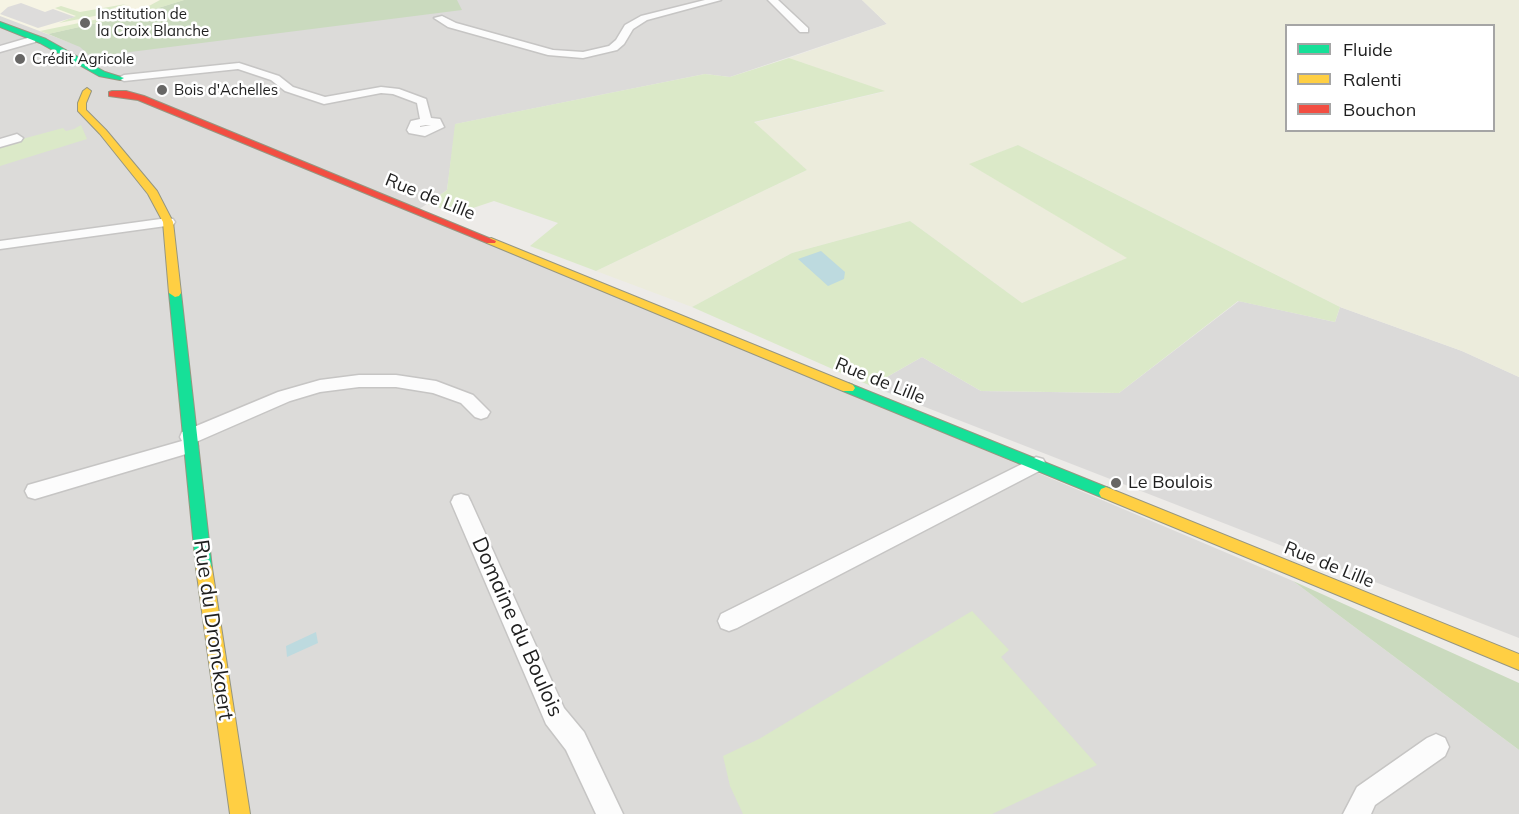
<!DOCTYPE html>
<meta charset="utf-8">
<style>
body{margin:0}
#map{position:relative;width:1519px;height:814px;overflow:hidden;background:#edebe8;font-family:Mulish,sans-serif}
canvas{display:block}
.legend{position:absolute;left:1285px;top:24px;width:210px;height:108px;box-sizing:border-box;background:#fff;border:2px solid #a5a5a5;margin:0;padding:8px 10px;list-style:none;font-size:18px;color:#1f1f1f}
.legend li{display:flex;align-items:center;gap:12px;height:30px}
.legend b{width:30px;border:2px solid #a5a5a5}
</style>
<div id="map">
<canvas width="1519" height="814"></canvas>
<ul class="legend">
<li><b style="height:8px;background:#16e098"></b>Fluide</li>
<li><b style="height:8px;background:#ffcf43"></b>Ralenti</li>
<li><b style="height:8px;background:#f24e42"></b>Bouchon</li>
</ul>
</div>
<script>
const ctx = document.querySelector('canvas').getContext('2d');
ctx.lineJoin = 'round';
function paint(path, color) {
  ctx.fillStyle = color;
  ctx.fill(path, 'evenodd');
}
function shape(rows) {
  const path = new Path2D();
  for (const r of rows) {
    path.moveTo(r[0], r[1]);
    for (let i = 2; i < r.length; i += 2) path.lineTo(r[i], r[i + 1]);
  }
  return path;
}
function trace(path, color, width, dash) {
  ctx.strokeStyle = color;
  ctx.lineWidth = width;
  ctx.lineCap = dash ? 'butt' : 'round';
  ctx.setLineDash(dash || []);
  ctx.stroke(path);
}
function drawText(font, color, halo, rows, align = 'center') {
  ctx.font = font + ' Mulish,sans-serif';
  ctx.lineWidth = 5;
  ctx.setLineDash([]);
  ctx.textBaseline = 'middle';
  ctx.strokeStyle = halo;
  ctx.fillStyle = color;
  for (const [text, x, y, turn = 0] of rows) {
    ctx.save();
    ctx.translate(x, y);
    ctx.rotate((+turn || 0) * Math.PI / 180);
    ctx.textAlign = isNaN(turn) ? turn : align;
    if (halo) ctx.strokeText(text, 0, 0);
    ctx.fillText(text, 0, 0);
    ctx.restore();
  }
}
paint(shape([
 [0,0,862,0,887,24,730,77,705,74,456,124,447,190,418,210,1293,581,1519,750,1519,814,0,814]
]), '#dcdbd9');
paint(shape([
 [0,0,243,0,71,43,0,16]
]), '#f6f4e4');
paint(shape([
 [1239,301,1335,322,1340,307,1462,351,1519,377,1519,638,871,386,922,357,981,391,1119,393]
]), '#dbdad9');
paint(shape([
 [862,0,1519,0,1519,377,1462,351,1340,307,1018,145,970,164,1128,258,1022,303,910,221,792,253,692,307,596,271,807,170,753,123,883,92,789,58,887,24],
 [1286,26,1494,26,1494,130,1286,130]
]), '#ececdc');
paint(shape([
 [160,0,184,0,142,13,48,34,40,31,123,14,147,7],
 [126,4,114,8,115,12,59,23,76,16,55,8,61,6,80,12],
 [789,58,885,91,754,122,807,170,596,271,530,246,558,223,494,201,458,213,427,204,447,190,455,124,705,74,730,77],
 [81,125,87,139,0,166,0,145,63,128,66,131,74,129],
 [1018,145,1340,307,1335,322,1238,301,1119,393,981,391,922,357,871,386,692,307,792,253,910,221,1022,303,1127,258,969,164],
 [972,611,1009,650,1001,657,1097,765,992,814,743,814,730,786,723,756,759,739]
]), '#dbe9c8');
paint(shape([
 [184,0,457,0,462,10,91,57,80,47,48,34,142,13],
 [1293,581,1519,683,1519,750]
]), '#cadabe');
paint(shape([
 [21,3,45,12,53,9,75,17,38,28,0,14,8,7]
]), '#dddcdb');
paint(shape([
 [821,251,845,272,844,279,828,286,798,259],
 [316,632,318,643,287,657,286,646]
]), '#bddadf');
const street = shape([
 [705,0,721,0,647,20,633,29,624,44,617,50,583,58,548,55,448,27,434,18,442,16,456,23,553,50,583,52,609,46,616,40,625,25,641,16,705,0],
 [768,0,778,0,808,28,808,32,800,32,768,0],
 [31,37,36,40,35,42,0,52,0,46,31,37],
 [239,63,279,76,293,87,325,97,381,87,399,89,426,99,431,118,440,119,444,127,425,136,409,133,407,130,411,121,420,119,417,103,393,94,381,93,324,104,285,91,271,80,238,69,124,81,118,78,124,75,239,63],
 [426,125,431,125,420,127,420,126,426,125],
 [17,134,23,138,21,141,0,147,0,139,17,134],
 [168,218,173,219,175,222,173,225,0,249,0,241,168,218],
 [359,375,396,375,436,381,473,395,490,412,487,417,481,419,475,417,461,403,433,393,396,387,359,387,320,392,290,401,196,442,198,446,196,451,35,499,28,497,25,491,28,485,182,441,180,437,182,432,278,392,320,380,359,375],
 [1036,457,1043,459,1046,464,1043,469,737,628,729,631,721,628,718,621,721,614,1036,457],
 [461,494,468,496,471,502,564,708,584,732,623,814,596,814,566,750,546,724,451,502,454,496,461,494],
 [1436,734,1445,738,1449,747,1445,756,1375,805,1371,814,1343,814,1357,787,1427,738,1436,734]
]);
const fast = shape([
 [0,22,46,39,105,72,124,78,120,80,99,76,40,43,0,27,0,22],
 [175,289,181,293,212,568,210,573,204,575,198,573,196,568,169,293,175,289],
 [848,383,1111,489,1113,493,1111,497,1106,499,1101,497,843,391,841,388,848,383]
]);
const slow = shape([
 [87,88,91,91,86,103,86,110,106,130,157,191,173,222,181,293,179,296,175,297,169,293,163,222,148,194,100,134,78,111,78,103,83,91,87,88],
 [491,238,853,385,855,388,853,391,843,391,487,243,486,241,491,238],
 [1106,487,1519,654,1519,670,1101,497,1099,493,1101,489,1106,487],
 [204,561,210,563,212,568,250,814,230,814,196,568,198,563,204,561]
]);
const jam = shape([
 [112,91,126,91,144,96,496,241,495,243,487,243,138,100,109,96,109,92,112,91]
]);
trace(street, '#c6c5c4', 3);
trace(fast, '#969680', 2);
trace(slow, '#969680', 2);
trace(jam, '#969680', 2);
paint(street, '#fcfcfc');
paint(fast, '#16e098');
paint(slow, '#ffcf43');
paint(jam, '#f24e42');
for (const [x, y, r, color] of [
 [85,23,6,"#676665"],
 [20,59,6,"#676665"],
 [162,90,6,"#676665"],
 [1116,483,6,"#676665"]
]) {
  const dot = new Path2D();
  dot.arc(x, y, r, 0, 2 * Math.PI);
  ctx.fillStyle = color;
  ctx.fill(dot);
  trace(dot, '#fff', 2);
}
drawText('15px', '#1f1f1f', '#fff', [
 ["Institution de",97,14],
 ["la Croix Blanche",97,31],
 ["Crédit Agricole",32,59],
 ["Bois d'Achelles",174,90]
], 'left');
drawText('18px', '#1f1f1f', '#fff', [
 ["Rue de Lille",430,197,22],
 ["Rue de Lille",880,381,22],
 ["Rue de Lille",1329,565,22]
]);
drawText('18px', '#1f1f1f', '#fff', [
 ["Le Boulois",1128,483]
], 'left');
drawText('21px', '#1f1f1f', '#fff', [
 ["Domaine du Boulois",517,627,66],
 ["Rue du Dronckaert",213,630,82]
]);
</script>
